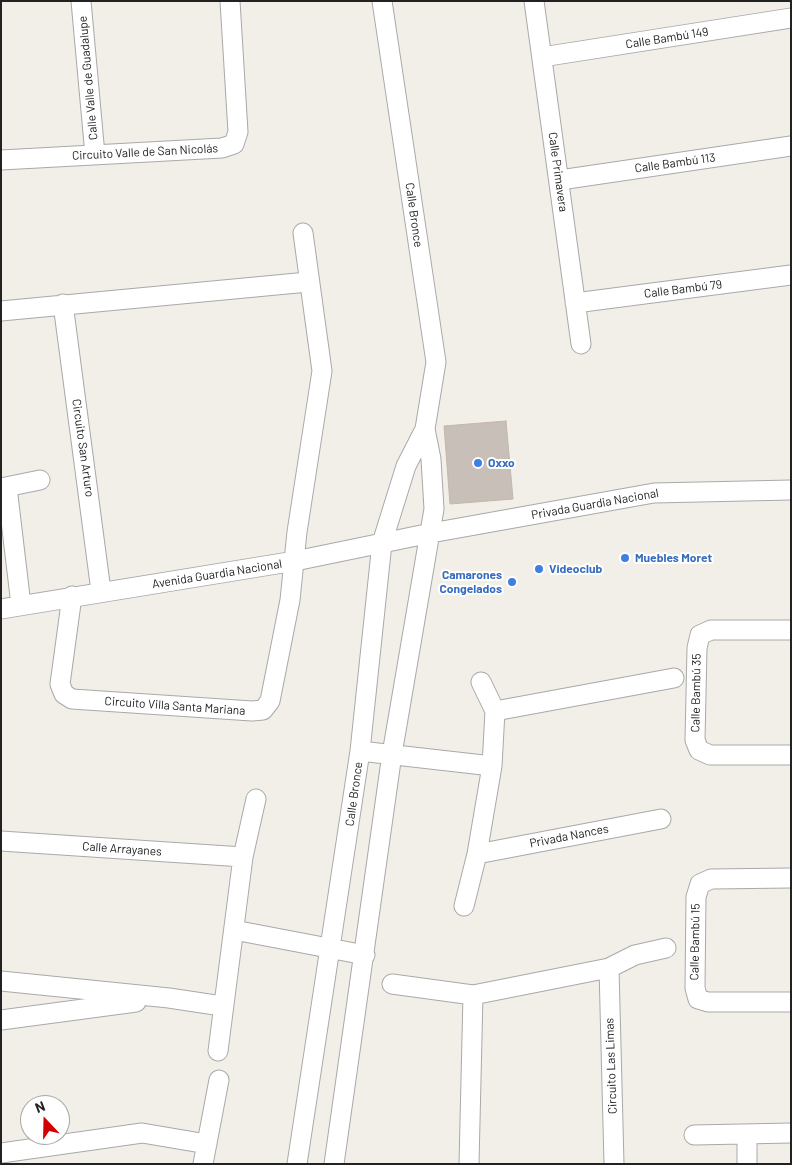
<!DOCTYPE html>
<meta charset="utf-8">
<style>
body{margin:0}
#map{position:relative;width:792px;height:1165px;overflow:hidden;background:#f2efe9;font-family:Barlow,sans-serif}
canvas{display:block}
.frame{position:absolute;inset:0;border:2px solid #222;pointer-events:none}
.north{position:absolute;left:20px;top:1095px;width:50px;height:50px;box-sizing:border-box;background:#fff;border:1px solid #a7a7a7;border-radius:50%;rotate:339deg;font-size:14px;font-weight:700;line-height:20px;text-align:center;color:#222}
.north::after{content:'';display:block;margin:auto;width:18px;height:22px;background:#d40000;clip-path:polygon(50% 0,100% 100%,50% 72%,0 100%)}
</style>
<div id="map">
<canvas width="792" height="1165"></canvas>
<div class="frame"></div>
<div class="north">N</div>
</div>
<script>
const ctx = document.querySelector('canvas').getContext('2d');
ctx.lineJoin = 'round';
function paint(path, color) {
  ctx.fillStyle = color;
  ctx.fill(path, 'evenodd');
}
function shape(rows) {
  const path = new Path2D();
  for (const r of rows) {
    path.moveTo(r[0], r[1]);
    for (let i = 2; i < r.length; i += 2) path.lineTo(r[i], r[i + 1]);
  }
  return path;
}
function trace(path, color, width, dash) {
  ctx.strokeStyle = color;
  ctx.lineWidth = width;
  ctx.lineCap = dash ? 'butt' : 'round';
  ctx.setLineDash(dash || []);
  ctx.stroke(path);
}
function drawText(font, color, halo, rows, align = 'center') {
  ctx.font = font + ' Barlow,sans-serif';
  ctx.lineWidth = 4;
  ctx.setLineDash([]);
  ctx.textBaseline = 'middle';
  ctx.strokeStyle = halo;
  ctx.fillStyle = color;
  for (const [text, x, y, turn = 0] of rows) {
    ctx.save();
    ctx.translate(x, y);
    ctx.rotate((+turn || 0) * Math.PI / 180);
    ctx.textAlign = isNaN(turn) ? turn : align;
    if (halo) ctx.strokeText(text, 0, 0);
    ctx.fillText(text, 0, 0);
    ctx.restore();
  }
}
const building = shape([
 [506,421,513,499,450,504,444,426,506,421]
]);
paint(building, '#c7bfb8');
trace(building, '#c4b6ab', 1);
const street = shape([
 [81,1,95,155],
 [534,1,581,344],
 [542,57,791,18],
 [1,160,222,148,234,144,238,132,230,1],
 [560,180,791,146],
 [575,303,791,275],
 [63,304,101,591],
 [1,311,308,282],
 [7,487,21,605],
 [1,488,40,480],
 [72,596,60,684,64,694,72,699,252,711,263,710,270,701,290,600,297,532,322,371,303,233],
 [1,609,295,561,431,533,654,493,791,490],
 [791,630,711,630,700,635,697,648,695,740,699,750,710,755,791,755],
 [495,711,674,678],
 [360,751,492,766],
 [1,841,243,857],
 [477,854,661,819],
 [791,878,711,879,700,884,696,897,695,988,698,999,708,1002,791,1002],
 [464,906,477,854,492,766,495,711,481,682],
 [234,930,365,955],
 [609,968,614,1164],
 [1,981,169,998,222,1006],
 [392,984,473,995,609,968,635,955,666,948],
 [1,1020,136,1002],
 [218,1051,243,857,256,799],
 [694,1135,791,1133],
 [1,1153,142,1133,207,1144],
 [203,1164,219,1080],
 [297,1164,360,751,382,543,406,466,425,429,436,362,382,1],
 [334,1164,392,754,434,509,431,459,425,429],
 [469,1164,473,995],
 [747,1164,747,1134]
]);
trace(street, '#a9a9a9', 21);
trace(street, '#fff', 19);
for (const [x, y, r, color] of [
 [478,463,5,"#3f7fe0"],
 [625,558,5,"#3f7fe0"],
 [539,569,5,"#3f7fe0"],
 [512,582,5,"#3f7fe0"]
]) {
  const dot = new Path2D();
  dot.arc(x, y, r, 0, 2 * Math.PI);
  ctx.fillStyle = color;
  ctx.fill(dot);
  trace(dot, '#fff', 2);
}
drawText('12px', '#222', '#fff', [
 ["Calle Bambú 149",667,38,-9],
 ["Calle Valle de Guadalupe",88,78,-95],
 ["Circuito Valle de San Nicolás",145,152,-3],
 ["Calle Bambú 113",675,163,-8],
 ["Calle Primavera",558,172,82],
 ["Calle Bronce",414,215,82],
 ["Calle Bambú 79",683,289,-7],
 ["Circuito San Arturo",83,448,82],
 ["Privada Guardia Nacional",595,504,-10],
 ["Avenida Guardia Nacional",217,574,-9],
 ["Calle Bambú 35",696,693,-89],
 ["Circuito Villa Santa Mariana",175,706,4],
 ["Calle Bronce",354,794,-82],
 ["Privada Nances",569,836,-11],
 ["Calle Arrayanes",122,849,4],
 ["Calle Bambú 15",695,942,-89],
 ["Circuito Las Limas",611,1066,-92]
]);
drawText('bold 12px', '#366cbe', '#fff', [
 ["Oxxo",488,463],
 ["Muebles Moret",635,558],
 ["Videoclub",549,569],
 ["Camarones",502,575,"right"],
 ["Congelados",502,589,"right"]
], 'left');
</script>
